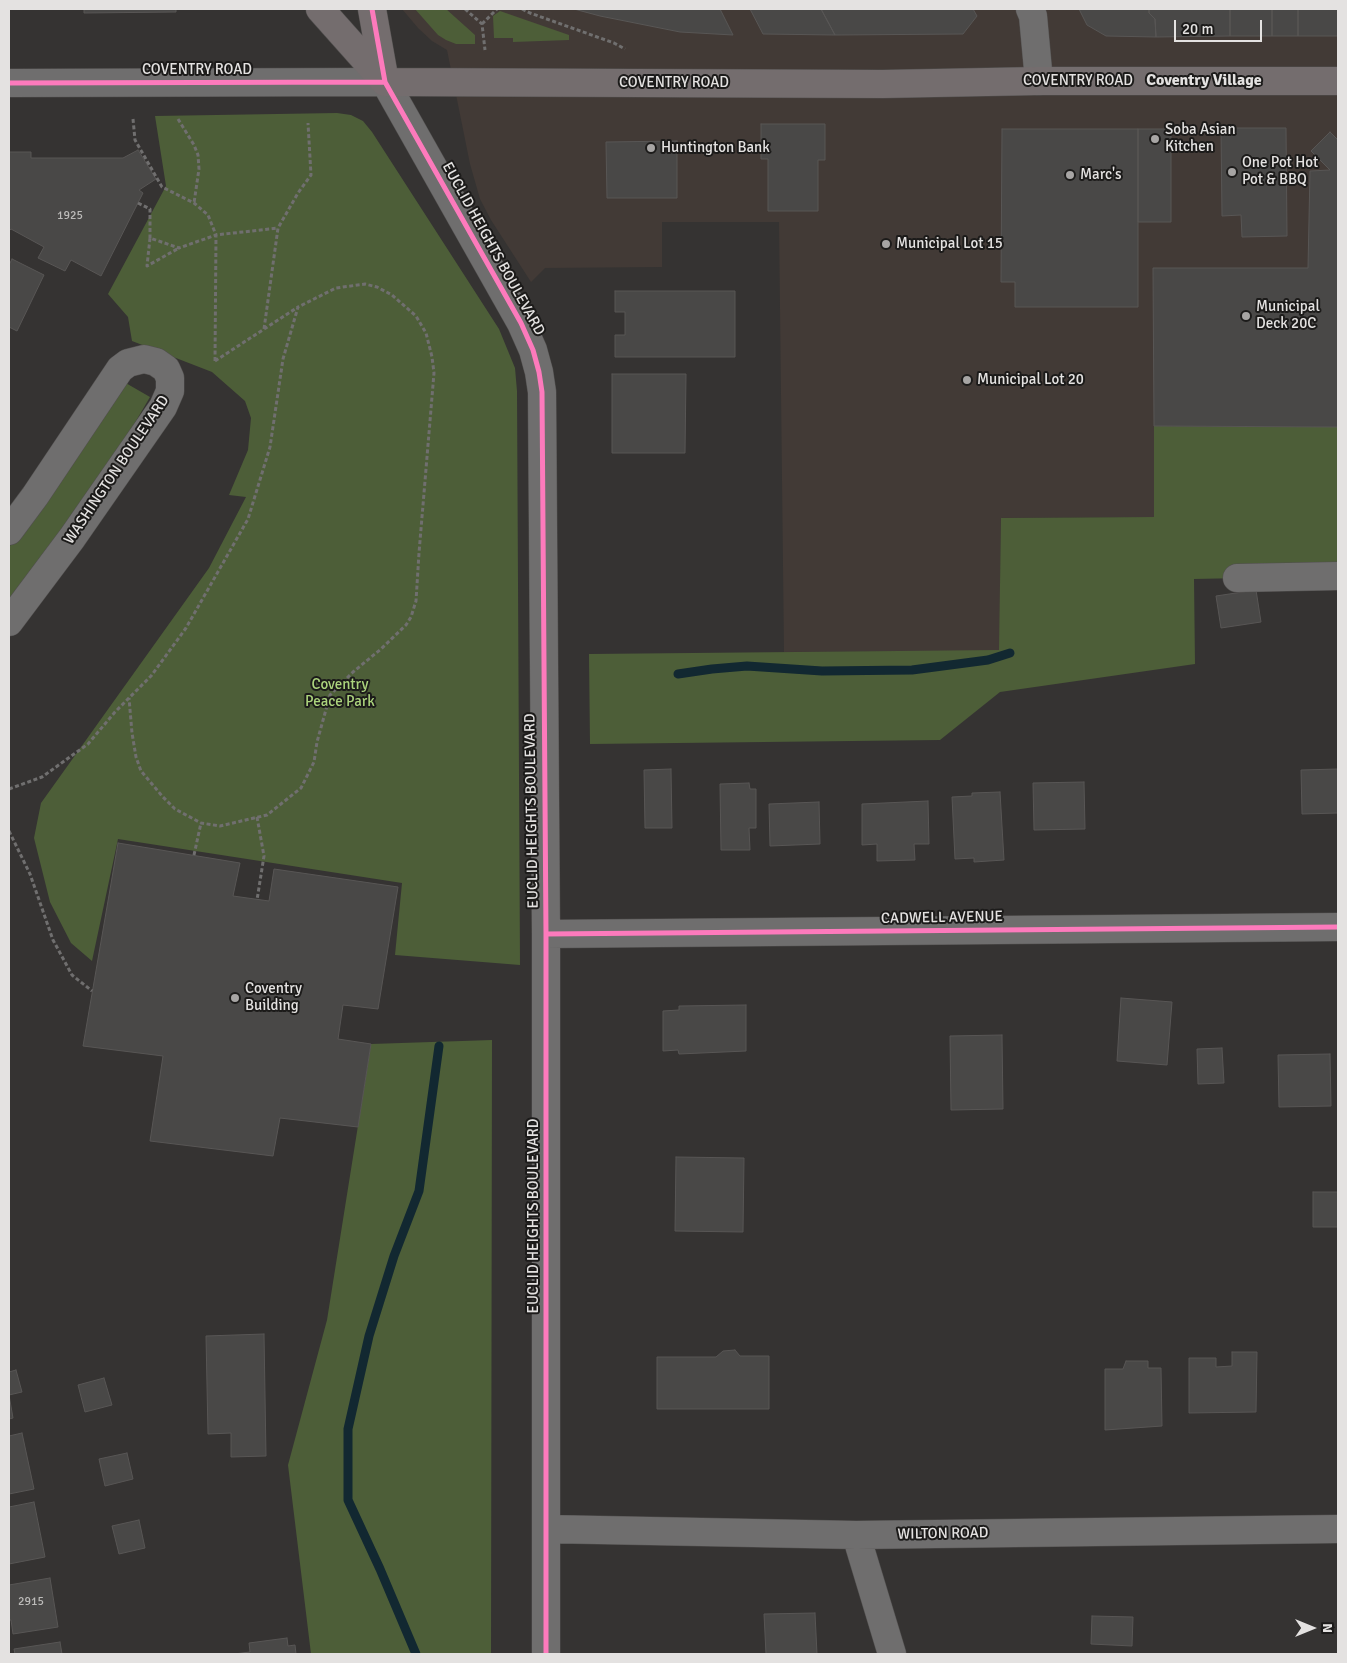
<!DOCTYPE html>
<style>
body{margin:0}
#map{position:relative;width:1347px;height:1663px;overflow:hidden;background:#353332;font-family:Signika,sans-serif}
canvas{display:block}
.frame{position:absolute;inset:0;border:10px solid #e4e2e1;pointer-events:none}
.north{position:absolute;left:1287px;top:1603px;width:50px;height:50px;-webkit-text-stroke:4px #1c1b1a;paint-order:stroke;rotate:90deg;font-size:14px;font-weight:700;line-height:20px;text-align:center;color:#e4e2e1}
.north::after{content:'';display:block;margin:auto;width:18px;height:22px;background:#e4e2e1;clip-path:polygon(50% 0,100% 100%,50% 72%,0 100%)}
.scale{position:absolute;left:1174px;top:20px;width:88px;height:22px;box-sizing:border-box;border:2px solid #e4e2e1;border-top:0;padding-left:6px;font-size:15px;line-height:18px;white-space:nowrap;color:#e4e2e1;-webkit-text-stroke:4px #1c1b1a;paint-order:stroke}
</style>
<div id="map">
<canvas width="1347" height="1663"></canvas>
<div class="frame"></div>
<div class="north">N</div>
<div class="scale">20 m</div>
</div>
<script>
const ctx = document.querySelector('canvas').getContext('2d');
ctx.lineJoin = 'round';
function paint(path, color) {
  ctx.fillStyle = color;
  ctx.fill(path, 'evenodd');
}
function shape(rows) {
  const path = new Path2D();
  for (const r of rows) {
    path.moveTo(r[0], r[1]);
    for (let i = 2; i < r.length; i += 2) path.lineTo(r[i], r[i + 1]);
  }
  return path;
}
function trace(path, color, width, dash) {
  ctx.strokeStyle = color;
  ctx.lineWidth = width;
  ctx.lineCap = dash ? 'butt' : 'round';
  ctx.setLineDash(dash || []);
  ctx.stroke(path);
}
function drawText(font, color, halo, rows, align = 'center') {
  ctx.font = font + ' Signika,sans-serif';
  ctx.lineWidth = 4;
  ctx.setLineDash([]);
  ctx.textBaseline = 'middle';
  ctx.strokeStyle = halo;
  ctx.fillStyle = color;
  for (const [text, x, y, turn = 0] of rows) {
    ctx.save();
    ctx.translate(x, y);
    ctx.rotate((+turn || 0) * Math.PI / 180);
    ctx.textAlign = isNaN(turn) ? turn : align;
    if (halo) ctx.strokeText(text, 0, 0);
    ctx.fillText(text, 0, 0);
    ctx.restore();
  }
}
paint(shape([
 [402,9,1338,9,1338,427,1154,426,1154,517,1001,518,1000,651,784,652,779,222,662,222,662,267,545,268,531,282,491,220,480,199,470,164,447,50,432,41,418,28]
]), '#423a36');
paint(shape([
 [415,9,446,9,475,35,475,44,456,44,446,40,438,35],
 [500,11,569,35,569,40,513,42,513,38,494,38,493,16],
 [337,113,351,115,363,121,372,132,499,329,515,368,517,391,520,965,395,955,402,883,118,839,92,961,71,943,50,902,34,838,41,803,209,568,246,497,229,495,248,450,251,418,245,401,212,372,132,341,128,317,108,294,166,186,155,116],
 [124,382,150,397,109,467,9,602,9,547,45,503],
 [1154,426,1338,427,1338,576,1194,579,1195,664,1000,692,940,740,590,744,589,654,999,650,1001,518,1154,517],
 [492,1040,491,1654,311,1654,288,1465,327,1320,371,1044]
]), '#4d5e38');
trace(shape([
 [678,674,712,669,747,666,822,671,912,670,988,660,1010,653],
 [416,1654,380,1569,348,1500,348,1429,369,1336,394,1256,419,1191,439,1046]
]), '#122831', 9);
const building = shape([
 [84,9,176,9,176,12,84,13,84,9],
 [574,9,720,9,733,35,680,32,600,16,574,9],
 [750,9,821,9,835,35,763,34,750,9],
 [821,9,973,9,977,16,963,34,835,35,821,9],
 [1079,9,1149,9,1149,13,1155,19,1156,37,1106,36,1087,25,1079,9],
 [1149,9,1230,9,1230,36,1156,37,1155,19,1149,13,1149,9],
 [1230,9,1272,9,1272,36,1230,36,1230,9],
 [1272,9,1298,9,1298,36,1272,36,1272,9],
 [1298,9,1338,9,1338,36,1298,36,1298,9],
 [761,124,825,124,825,160,818,160,818,211,768,211,768,159,761,159,761,124],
 [1221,128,1286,128,1287,236,1242,237,1241,215,1222,216,1221,128],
 [1002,129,1138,129,1138,307,1015,307,1015,282,1001,282,1002,129],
 [1138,129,1171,129,1171,222,1138,222,1138,129],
 [1330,132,1338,140,1338,427,1154,426,1153,268,1308,268,1310,171,1330,170,1311,151,1330,132],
 [677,141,677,198,607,198,606,142,677,141],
 [138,150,156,179,139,190,143,193,101,276,71,260,65,271,38,258,44,247,11,229,9,231,9,152,31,152,31,158,123,158,138,150],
 [12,259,44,275,17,331,9,327,9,265,12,259],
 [615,291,735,291,735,357,615,357,615,335,625,335,625,312,615,312,615,291],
 [612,374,686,374,685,453,612,453,612,374],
 [1256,590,1261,622,1221,628,1216,596,1256,590],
 [671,769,672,828,645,828,644,770,671,769],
 [1338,769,1338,813,1302,814,1301,770,1338,769],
 [1084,782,1085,829,1034,830,1033,783,1084,782],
 [749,783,750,789,756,789,756,828,749,828,750,850,721,850,720,784,749,783],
 [1000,792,1004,860,974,862,974,858,955,859,952,797,972,796,972,793,1000,792],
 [928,801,929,844,914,844,915,860,877,861,877,844,862,845,862,804,928,801],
 [819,802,820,844,770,846,769,804,819,802],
 [118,843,240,863,233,896,269,901,274,869,398,887,378,1009,343,1005,338,1039,371,1044,358,1127,280,1118,273,1156,150,1141,163,1056,83,1046,118,843],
 [1121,998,1172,1002,1167,1065,1117,1061,1121,998],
 [746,1005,746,1051,679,1054,678,1050,663,1051,663,1011,679,1010,679,1006,746,1005],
 [1002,1035,1003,1109,951,1110,950,1036,1002,1035],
 [1222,1048,1224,1083,1198,1084,1197,1049,1222,1048],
 [1330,1054,1331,1106,1279,1107,1278,1055,1330,1054],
 [676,1157,744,1158,743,1232,675,1231,676,1157],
 [1313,1192,1338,1192,1338,1227,1313,1227,1313,1192],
 [264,1334,266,1456,231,1457,231,1433,208,1434,206,1336,264,1334],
 [735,1350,740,1356,769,1356,769,1409,657,1409,657,1357,716,1357,723,1351,735,1350],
 [1232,1352,1257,1352,1256,1412,1189,1413,1189,1358,1216,1358,1216,1367,1232,1366,1232,1352],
 [1126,1361,1148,1361,1148,1368,1161,1368,1162,1426,1105,1430,1105,1369,1123,1369,1126,1361],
 [16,1370,22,1392,9,1395,9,1372,16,1370],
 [104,1378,112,1405,85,1412,78,1385,104,1378],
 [9,1395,13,1418,9,1419,9,1395],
 [22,1433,34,1489,9,1494,9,1436,22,1433],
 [127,1453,133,1479,105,1486,99,1459,127,1453],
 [34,1502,45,1557,9,1564,9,1507,34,1502],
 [139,1520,145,1548,119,1554,112,1526,139,1520],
 [50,1578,58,1627,13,1634,11,1620,9,1620,9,1585,50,1578],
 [815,1613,817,1654,766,1654,764,1614,815,1613],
 [1092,1616,1133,1617,1132,1646,1091,1644,1092,1616],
 [287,1638,288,1646,295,1645,296,1654,234,1654,250,1652,249,1643,287,1638],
 [60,1642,62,1654,15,1654,14,1649,60,1642]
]);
paint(building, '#494847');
trace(building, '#585655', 1);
const minor = shape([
 [1030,9,1033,16,1039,81],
 [9,83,385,82,521,323,533,350,539,372,542,392,546,934,546,1654],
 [9,531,35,496,120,369,128,363,144,359,156,362,166,369,170,378,170,391,163,407,72,538,9,622],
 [1237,578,1338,576],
 [546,934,1338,927],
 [547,1529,856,1535,1338,1529],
 [856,1535,892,1654]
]);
const major = shape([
 [320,9,385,82],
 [372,9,385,82],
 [385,82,883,84,1039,81,1338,81]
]);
trace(minor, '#514f4e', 29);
trace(major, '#514f4e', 29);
trace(shape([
 [465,9,482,24,485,50],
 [522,9,530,13,614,43,625,49],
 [482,24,497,9],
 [133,119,135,140,162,187,194,203,208,215,216,235,179,248,150,238,147,266,179,248],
 [178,119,194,145,198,155,199,169,194,203],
 [138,203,150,209,150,238],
 [264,329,278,228,298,193,311,175,308,123],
 [215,361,216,235,278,228],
 [215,361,298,307],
 [9,789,42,777,88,744,115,712,151,676,186,628,248,519,270,447,283,359,298,307,336,288,365,284,377,287,392,295,416,316,426,333,432,357,434,373,419,553,416,601,411,617,406,625,381,649,353,672,330,695,317,742,314,762,301,788,267,815,220,826,201,823,175,809,163,797,141,771,136,757,132,733,129,698],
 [257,817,264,856,257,900],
 [9,831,30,874,53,940,72,975,92,991],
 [194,855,201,823]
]), '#706f6f', 3, [4, 2.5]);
trace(minor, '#6f6e6e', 28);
trace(major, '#746d6e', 28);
trace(shape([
 [372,9,385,82,521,323,533,350,539,372,542,392,546,934,546,1654],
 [9,83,385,82],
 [546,934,1338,927]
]), '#fd7abc', 5);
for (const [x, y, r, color] of [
 [1155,139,5,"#a7a5a4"],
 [651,148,5,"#a7a5a4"],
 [1232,172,5,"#a7a5a4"],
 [1070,175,5,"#a7a5a4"],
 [886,244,5,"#a7a5a4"],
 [1246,316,5,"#a7a5a4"],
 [967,380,5,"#a7a5a4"],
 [235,998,5,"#a7a5a4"]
]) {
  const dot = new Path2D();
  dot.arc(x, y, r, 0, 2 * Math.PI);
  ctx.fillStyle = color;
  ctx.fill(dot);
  trace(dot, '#1c1b1a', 2);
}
drawText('12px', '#bdbcba', null, [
 ["1925",70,216],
 ["2915",31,1602]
]);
drawText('15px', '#e4e2e1', '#1c1b1a', [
 ["COVENTRY ROAD",197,70],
 ["COVENTRY ROAD",1078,81],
 ["COVENTRY ROAD",674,83],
 ["EUCLID HEIGHTS BOULEVARD",493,249,61],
 ["WASHINGTON BOULEVARD",117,470,-56],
 ["EUCLID HEIGHTS BOULEVARD",532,811,-91],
 ["CADWELL AVENUE",942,918,-1],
 ["EUCLID HEIGHTS BOULEVARD",534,1216,-90],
 ["WILTON ROAD",943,1534,-1]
]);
drawText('15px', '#e4e2e1', '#1c1b1a', [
 ["Soba Asian",1165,130],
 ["Kitchen",1165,147],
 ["Huntington Bank",661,148],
 ["One Pot Hot",1242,163],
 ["Pot & BBQ",1242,180],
 ["Marc's",1080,175],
 ["Municipal Lot 15",896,244],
 ["Municipal",1256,307],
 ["Deck 20C",1256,324],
 ["Municipal Lot 20",977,380],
 ["Coventry",245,989],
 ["Building",245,1006]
], 'left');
drawText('15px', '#acd47d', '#1c1b1a', [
 ["Coventry",340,685],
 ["Peace Park",340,702]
]);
drawText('bold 16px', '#e4e2e1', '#1c1b1a', [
 ["Coventry Village",1204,81]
]);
</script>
